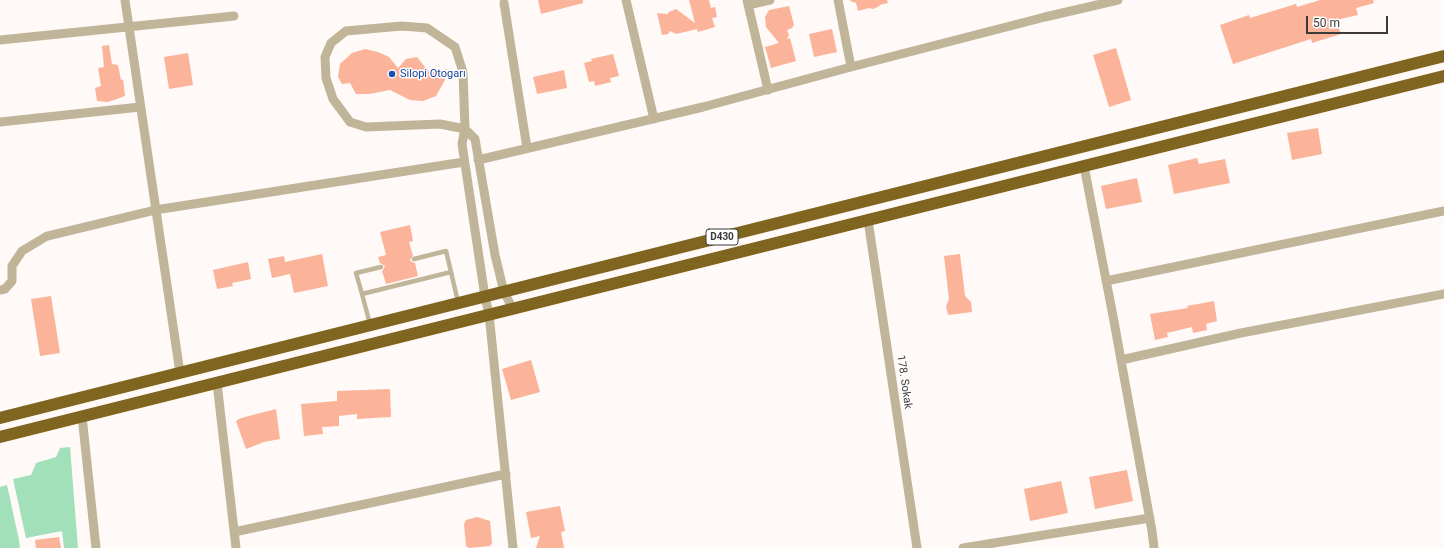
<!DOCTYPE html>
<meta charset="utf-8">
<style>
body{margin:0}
#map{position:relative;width:1444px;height:548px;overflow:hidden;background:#fff9f7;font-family:Roboto,sans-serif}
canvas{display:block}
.scale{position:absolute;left:1306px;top:16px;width:82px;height:18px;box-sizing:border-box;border:2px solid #3d3a3a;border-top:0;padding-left:5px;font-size:12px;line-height:14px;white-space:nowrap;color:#3d3a3a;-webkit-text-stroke:3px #fff;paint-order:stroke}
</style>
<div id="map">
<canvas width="1444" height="548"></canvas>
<div class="scale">50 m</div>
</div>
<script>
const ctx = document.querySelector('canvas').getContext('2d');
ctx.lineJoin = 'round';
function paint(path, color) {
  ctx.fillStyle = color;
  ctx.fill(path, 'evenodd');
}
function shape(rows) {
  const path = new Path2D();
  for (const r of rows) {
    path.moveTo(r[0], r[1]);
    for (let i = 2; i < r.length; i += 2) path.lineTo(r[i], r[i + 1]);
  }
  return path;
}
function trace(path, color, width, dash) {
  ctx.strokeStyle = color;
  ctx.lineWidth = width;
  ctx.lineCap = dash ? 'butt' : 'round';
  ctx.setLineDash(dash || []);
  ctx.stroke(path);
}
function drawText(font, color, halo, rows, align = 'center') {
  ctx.font = font + ' Roboto,sans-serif';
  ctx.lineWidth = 3;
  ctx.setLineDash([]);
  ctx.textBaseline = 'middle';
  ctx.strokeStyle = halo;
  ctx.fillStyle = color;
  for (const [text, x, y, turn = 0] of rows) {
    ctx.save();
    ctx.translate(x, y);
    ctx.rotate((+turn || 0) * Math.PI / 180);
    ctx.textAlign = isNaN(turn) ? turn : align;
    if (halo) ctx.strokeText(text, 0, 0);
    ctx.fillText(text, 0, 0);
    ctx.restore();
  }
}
paint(shape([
 [70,447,78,548,64,548,62,531,26,538,13,479,31,475,36,463,56,457,60,448],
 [7,485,19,540,20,548,0,548,0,487]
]), '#a2e0ba');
paint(shape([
 [538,0,583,0,583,3,541,14],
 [689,0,709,0,711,8,715,7,717,17,712,18,715,27,698,32,697,29,676,34,670,31,668,34,662,35,657,13,667,14,669,12,676,9,695,23],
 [851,0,887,0,888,3,879,5,880,6,873,9,869,8,858,11,856,3,850,1],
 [1320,0,1373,0,1374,3,1356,8,1358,15,1336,20,1341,34,1312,43,1311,39,1233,64,1220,25,1249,15,1250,18,1296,4,1297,7],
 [789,6,794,25,792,28,787,30,789,35,787,39,790,38,796,61,771,68,765,47,779,43,766,27,765,17,769,10],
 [832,29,837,52,814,57,809,34],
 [109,45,112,64,118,65,121,80,123,79,125,96,114,100,107,102,97,101,95,88,101,86,98,68,104,67,102,46],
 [1116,48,1131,100,1109,107,1093,55],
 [365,49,378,52,389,57,398,68,406,59,417,57,429,72,447,69,445,80,436,96,423,101,410,100,390,90,369,94,356,94,350,83,342,84,338,77,340,64,352,53],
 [188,53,193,85,169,89,164,57],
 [613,54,619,76,610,78,611,82,595,86,594,81,589,82,584,63,592,61,591,59],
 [564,70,567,88,537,94,533,77],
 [1318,128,1322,154,1292,160,1287,133],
 [1197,158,1199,164,1225,159,1230,183,1174,194,1168,165],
 [1137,178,1142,202,1106,209,1101,186],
 [410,225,413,241,409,242,413,256,410,260,412,262,415,263,418,276,386,284,382,271,384,268,385,266,380,263,378,257,386,255,380,232],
 [322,254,328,286,294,293,290,274,272,278,268,259,284,256,285,262],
 [960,254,965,296,971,302,972,312,948,315,946,306,949,299,944,256],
 [248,262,251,279,232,283,233,286,217,289,213,270],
 [51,296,60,353,40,356,31,299],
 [1214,301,1217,321,1206,324,1207,330,1193,333,1192,327,1167,333,1168,337,1155,340,1150,314,1188,308,1187,306],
 [531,360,540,392,511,400,502,369],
 [390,389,391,417,357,419,357,414,339,416,339,426,322,427,323,434,304,436,301,404,337,401,337,391],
 [276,409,280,439,264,442,246,449,236,421,241,418],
 [1127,470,1133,501,1095,509,1089,477],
 [1061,481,1068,513,1030,521,1024,489],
 [560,506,565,531,561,532,564,548,536,548,540,536,531,538,526,512],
 [477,517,490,521,492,543,490,546,469,548,466,546,464,524,466,520],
 [59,537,61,548,36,548,35,540]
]), '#fbb399');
trace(shape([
 [414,259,446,251,451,272],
 [362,294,356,273,381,267],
 [370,324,362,294,451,272,458,302]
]), '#c1b599', 4.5);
trace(shape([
 [125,0,180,373],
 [626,0,654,119],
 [747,0,768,90],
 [838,0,851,67],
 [504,3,527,148],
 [748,5,770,0],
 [402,26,427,28,455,47,463,72,465,129,440,124,366,127,350,122,333,99,326,78,325,57,331,43,346,31,402,26],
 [0,40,234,16],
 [0,122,140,107],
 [465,129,462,144,485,297,489,314,513,548],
 [465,129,475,139,495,255,504,292,513,309],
 [478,160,703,107,851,67,1045,17,1118,0],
 [1084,166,1113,316,1152,531,1154,548],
 [868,220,917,548],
 [1106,281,1444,211],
 [0,290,5,289,12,281,12,266,22,251,47,236,155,210,464,162],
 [1121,360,1241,333,1444,294],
 [217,383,236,548],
 [82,416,96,548],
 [234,532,506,474],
 [963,548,1150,518]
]), '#c1b599', 9);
trace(shape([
 [0,418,1444,56],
 [0,437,1444,76]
]), '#7f651f', 12);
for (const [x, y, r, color] of [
 [392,74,4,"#1a4fb4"]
]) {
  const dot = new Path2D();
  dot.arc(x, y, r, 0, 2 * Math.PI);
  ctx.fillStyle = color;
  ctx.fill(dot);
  trace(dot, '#fff', 1.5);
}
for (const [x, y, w] of [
 [722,237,32]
]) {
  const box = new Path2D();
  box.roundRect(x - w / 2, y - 8, w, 16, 3);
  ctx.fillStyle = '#fff';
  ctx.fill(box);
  trace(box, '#3d3a3a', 1);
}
drawText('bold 10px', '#3d3a3a', null, [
 ["D430",722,237]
]);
drawText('11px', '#164399', '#fff', [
 ["Silopi Otogarı",400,74]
], 'left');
drawText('11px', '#3d3a3a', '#fff', [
 ["178. Sokak",904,382,82]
]);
</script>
